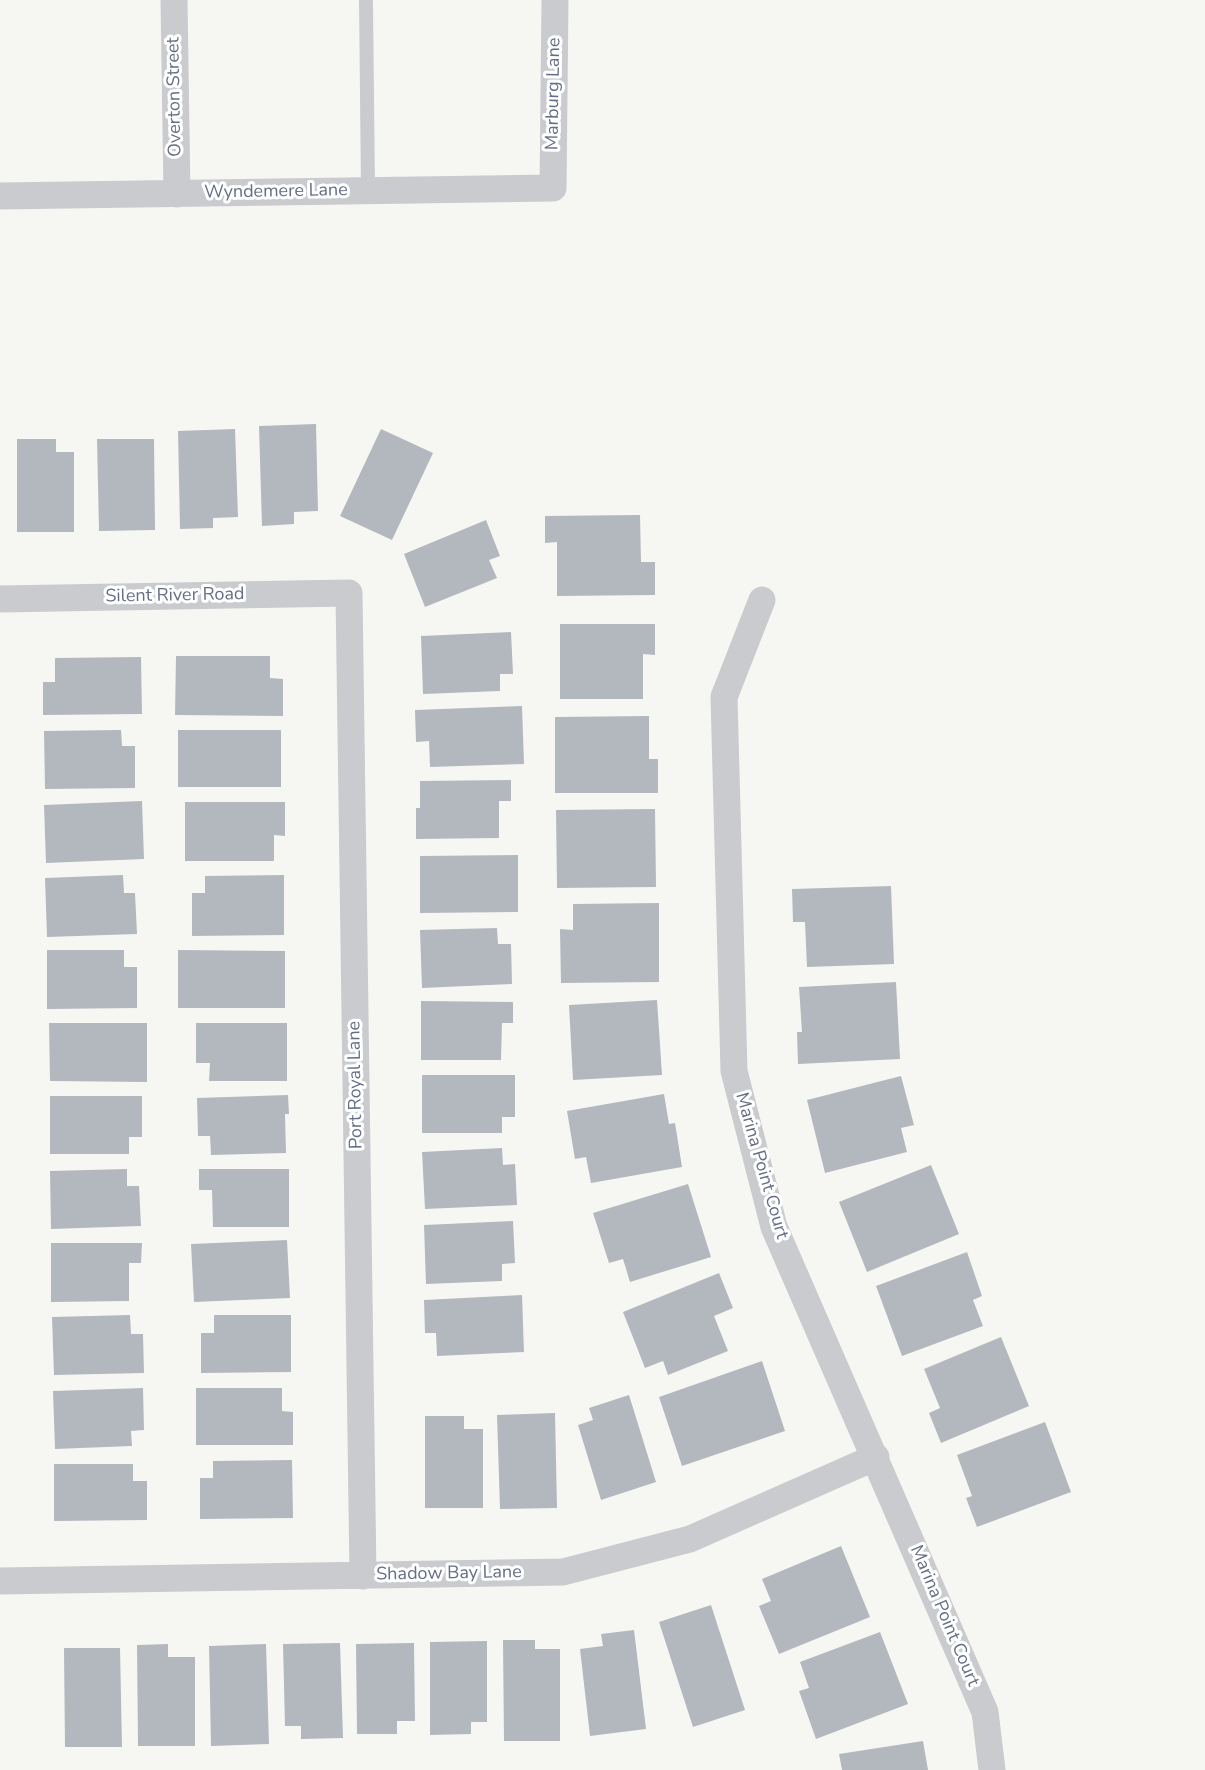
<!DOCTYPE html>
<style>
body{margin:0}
canvas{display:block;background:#f6f7f3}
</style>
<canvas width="1205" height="1770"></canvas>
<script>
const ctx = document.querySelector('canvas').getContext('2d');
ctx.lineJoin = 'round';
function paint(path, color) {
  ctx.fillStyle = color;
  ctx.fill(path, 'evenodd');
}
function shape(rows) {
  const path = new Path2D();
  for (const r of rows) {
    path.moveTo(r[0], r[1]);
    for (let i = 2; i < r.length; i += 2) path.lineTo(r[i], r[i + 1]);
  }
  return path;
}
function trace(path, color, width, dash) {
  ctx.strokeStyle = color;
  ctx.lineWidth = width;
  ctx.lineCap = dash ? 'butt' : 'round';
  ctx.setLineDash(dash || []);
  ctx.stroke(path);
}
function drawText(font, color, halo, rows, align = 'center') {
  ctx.font = font + ' "Nunito Sans",sans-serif';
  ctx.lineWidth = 6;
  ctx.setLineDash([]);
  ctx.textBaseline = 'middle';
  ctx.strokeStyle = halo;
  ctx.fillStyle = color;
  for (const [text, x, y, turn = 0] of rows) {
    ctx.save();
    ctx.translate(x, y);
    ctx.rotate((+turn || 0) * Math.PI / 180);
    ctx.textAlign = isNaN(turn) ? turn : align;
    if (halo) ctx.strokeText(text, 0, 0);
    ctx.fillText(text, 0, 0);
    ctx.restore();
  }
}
paint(shape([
 [316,424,318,511,294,512,294,524,262,526,259,426],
 [235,429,238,517,213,518,213,528,180,529,178,431],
 [381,429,433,453,392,540,340,516],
 [17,439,56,439,56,452,74,452,74,532,17,532],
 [97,439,154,439,155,530,99,531],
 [640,515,641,562,655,562,655,595,557,596,557,542,545,543,545,516],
 [486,520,500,556,489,560,497,578,425,607,404,554],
 [560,624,655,624,655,655,643,654,643,699,560,699],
 [511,632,513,674,500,674,500,691,423,694,421,636],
 [176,656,270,656,270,678,283,679,283,716,175,715],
 [141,657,142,714,43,715,43,682,55,682,55,658],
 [522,706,524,764,430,767,429,741,416,742,415,710],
 [649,716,649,759,658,759,658,793,555,793,555,717],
 [121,730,122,746,135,746,135,788,45,789,44,731],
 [178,730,281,730,281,787,178,787],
 [511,780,511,801,499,801,499,838,416,839,416,808,420,808,420,781],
 [142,801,144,859,46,863,44,805],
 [185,802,285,802,285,836,274,835,274,861,185,861],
 [655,809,656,887,557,888,556,810],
 [518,855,518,912,420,913,420,856],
 [123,875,124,893,135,893,137,934,47,937,45,878],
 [284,875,284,935,192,936,192,893,205,893,205,876],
 [891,886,894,964,807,967,805,922,793,922,792,889],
 [659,903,659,982,561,983,560,929,573,930,573,904],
 [497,928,498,944,511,944,512,984,422,988,420,930],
 [47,950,124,950,124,967,137,967,137,1008,47,1009],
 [178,950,285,951,285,1008,178,1008],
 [896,982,900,1059,798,1064,797,1032,802,1032,799,987],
 [657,1000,662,1075,573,1080,569,1005],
 [421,1001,513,1002,513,1023,502,1023,501,1060,421,1060],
 [49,1023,147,1023,147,1082,50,1081],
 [196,1023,287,1023,287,1081,209,1081,210,1063,196,1063],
 [422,1075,515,1075,515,1117,502,1117,502,1133,422,1133],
 [901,1076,914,1125,901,1128,907,1152,825,1173,807,1100],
 [664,1094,669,1124,675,1123,682,1167,591,1183,586,1157,575,1159,567,1111],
 [288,1095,289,1114,285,1114,286,1153,211,1155,210,1136,198,1136,197,1098],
 [50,1096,142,1096,142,1137,129,1137,129,1154,50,1154],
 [502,1148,503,1165,515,1164,517,1205,425,1209,422,1152],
 [931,1165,959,1234,867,1272,839,1202],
 [127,1169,127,1186,139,1186,141,1226,51,1229,50,1171],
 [199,1169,289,1169,289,1227,213,1227,212,1190,199,1190],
 [688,1184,711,1257,630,1282,623,1259,609,1263,593,1213],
 [513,1221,515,1263,502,1264,502,1281,426,1284,424,1225],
 [287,1240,290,1298,194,1302,191,1244],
 [51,1243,142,1243,141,1263,129,1263,129,1301,51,1302],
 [967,1252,982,1296,973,1300,983,1326,902,1356,876,1286],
 [719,1273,733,1308,714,1316,728,1351,668,1375,663,1361,645,1368,623,1312],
 [522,1295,524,1352,437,1356,436,1333,425,1333,424,1300],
 [130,1315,131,1334,143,1334,144,1373,54,1375,52,1317],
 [214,1315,291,1315,291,1372,201,1373,201,1333,214,1333],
 [1001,1337,1029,1406,941,1443,929,1413,940,1408,924,1369],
 [762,1361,785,1431,682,1466,659,1397],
 [143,1388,144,1430,131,1431,132,1446,55,1449,53,1391],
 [196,1388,282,1388,282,1411,293,1412,293,1445,196,1445],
 [629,1395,656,1482,601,1500,578,1425,593,1420,589,1408],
 [555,1413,557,1508,500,1509,497,1415],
 [425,1416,464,1416,464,1429,483,1429,483,1508,425,1508],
 [1045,1422,1071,1492,977,1527,966,1498,972,1496,957,1455],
 [292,1460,293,1518,200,1519,200,1478,213,1478,213,1461],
 [54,1464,133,1464,133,1481,147,1481,147,1520,54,1521],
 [841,1546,870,1617,779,1654,759,1606,771,1601,762,1579],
 [711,1605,745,1710,693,1727,659,1622],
 [634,1630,646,1729,590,1736,580,1649,603,1646,601,1634],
 [880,1632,908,1704,816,1739,799,1691,809,1688,800,1662],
 [503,1640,535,1640,535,1649,560,1649,560,1741,504,1741],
 [487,1641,487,1722,471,1722,471,1734,430,1735,430,1642],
 [340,1643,343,1738,301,1739,301,1726,285,1726,283,1644],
 [414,1643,415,1721,397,1721,397,1734,357,1734,356,1644],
 [168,1644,168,1657,195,1657,195,1746,138,1746,137,1645],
 [266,1644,269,1744,211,1746,209,1646],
 [64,1648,120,1648,122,1747,65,1747],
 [923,1741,928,1770,842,1770,839,1754]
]), '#b3b8bf');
trace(shape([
 [366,0,368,191]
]), '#c9cbcf', 14);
trace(shape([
 [174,0,177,194],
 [0,196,553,188,555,0],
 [0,599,349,593,363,1576],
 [762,600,724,697,734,1071,774,1227,985,1712,992,1770],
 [0,1581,563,1572,690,1539,876,1457]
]), '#c9cbcf', 27);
drawText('18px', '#646f86', '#fff', [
 ["Marburg Lane",554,94,-89],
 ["Overton Street",175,97,-91],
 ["Wyndemere Lane",276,192,-1],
 ["Silent River Road",175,596,-1],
 ["Port Royal Lane",356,1085,-91],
 ["Marina Point Court",761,1166,74],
 ["Shadow Bay Lane",449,1574,-1],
 ["Marina Point Court",944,1616,67]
]);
</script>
